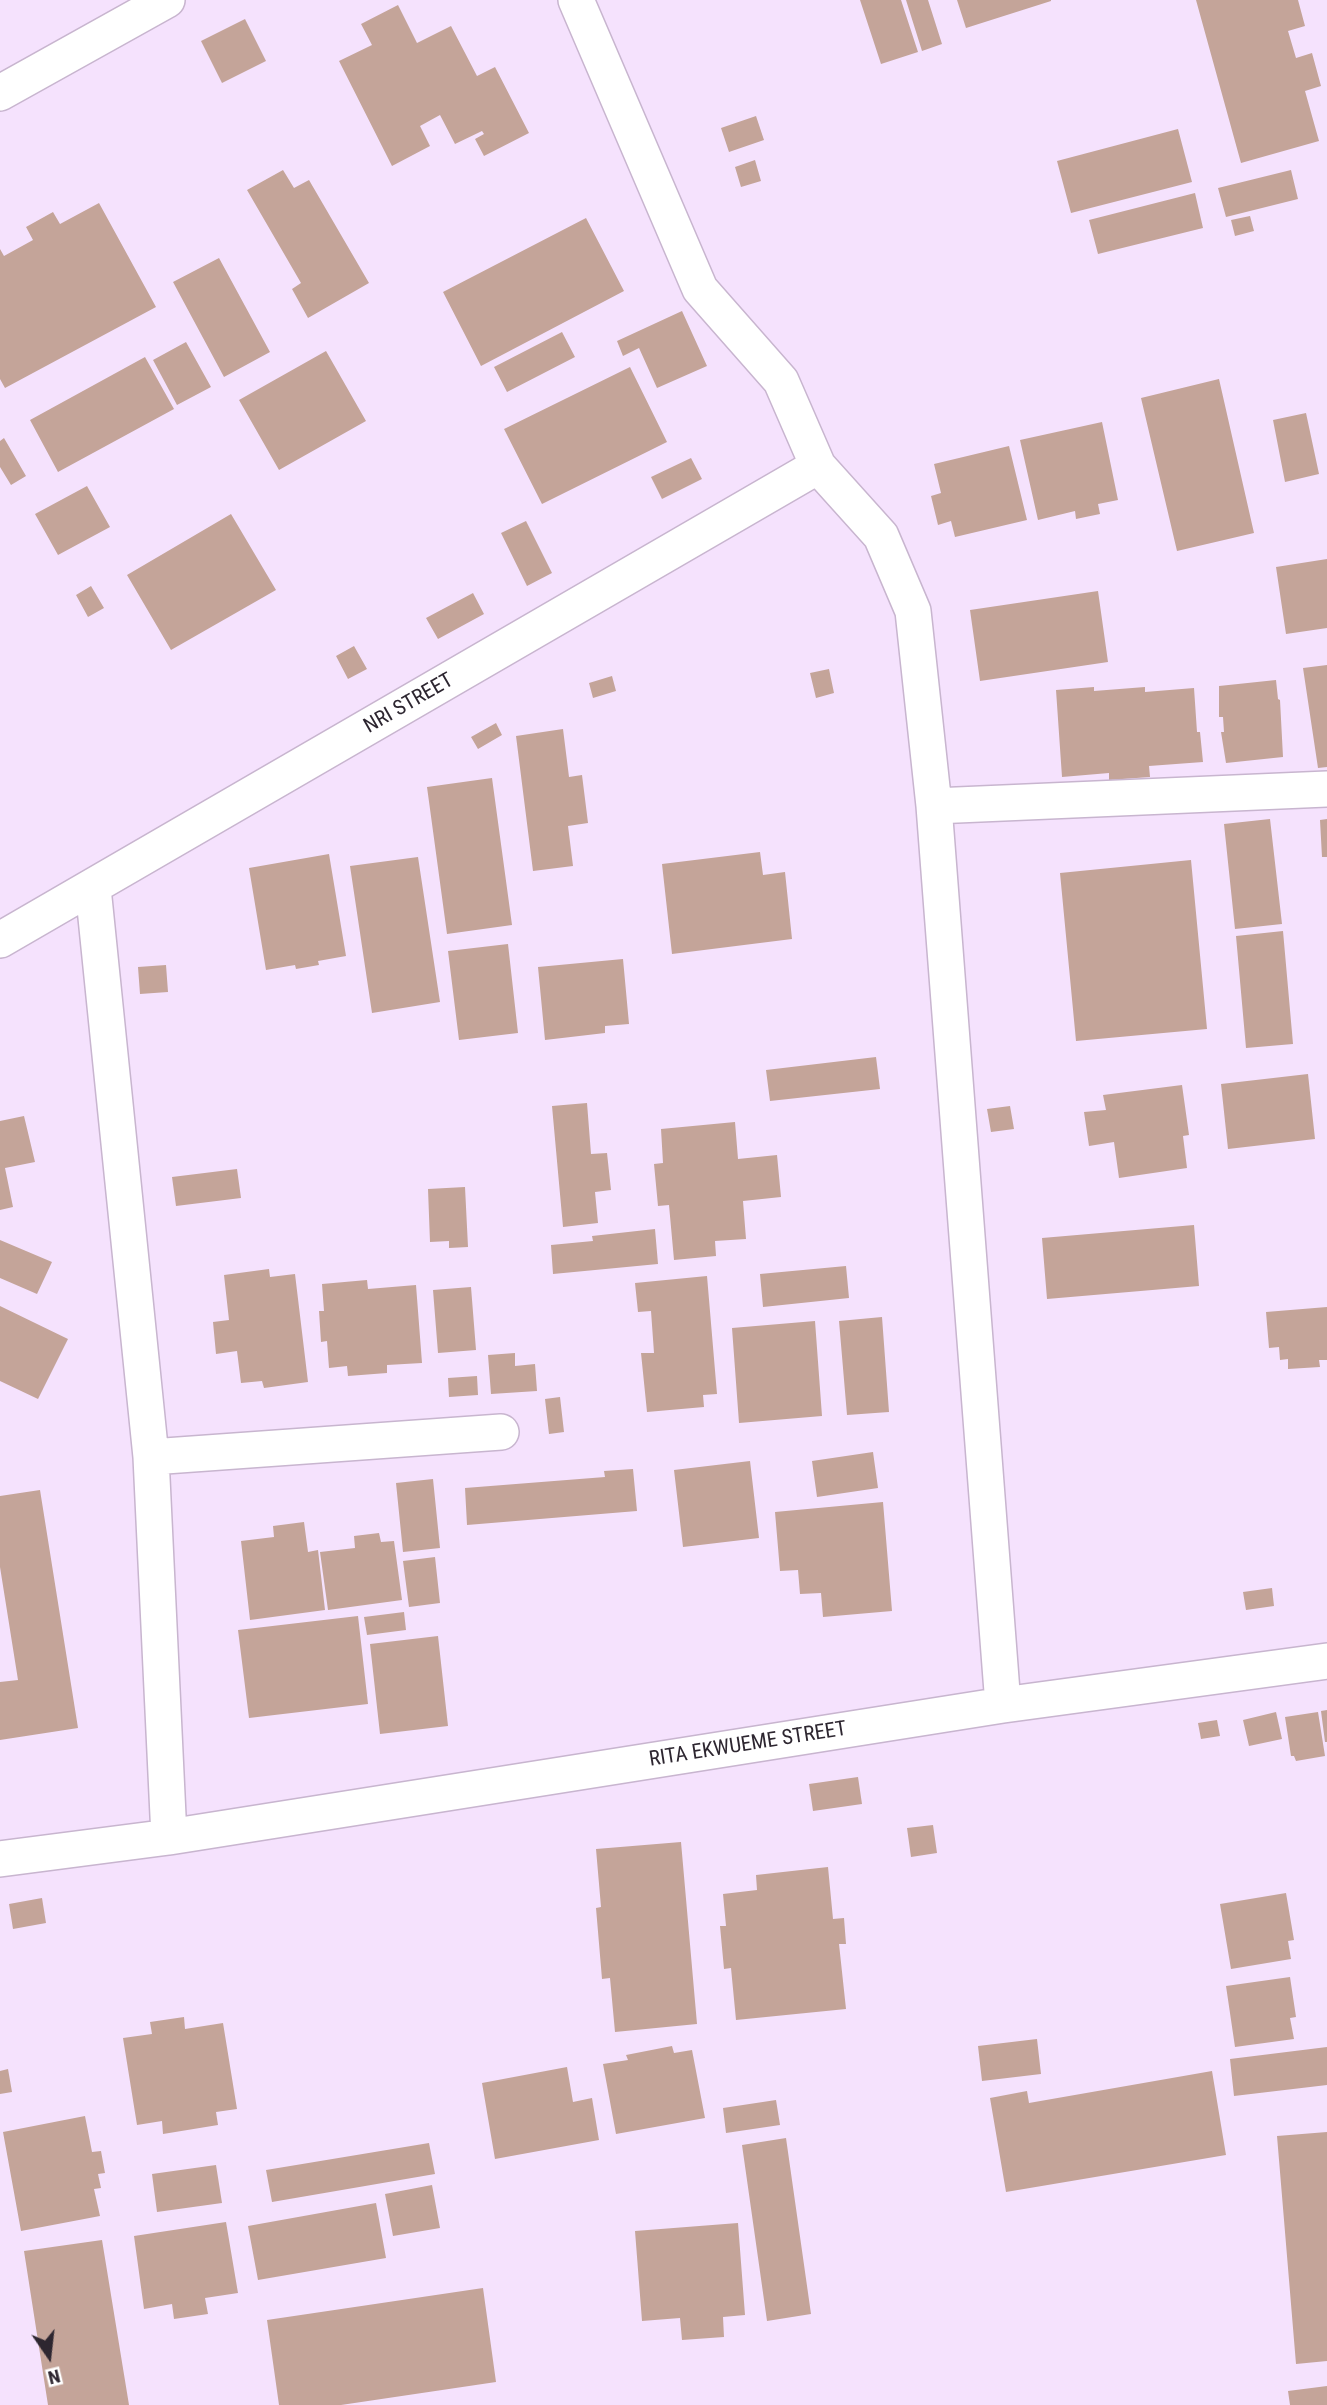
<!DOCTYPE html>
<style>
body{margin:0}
#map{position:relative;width:1327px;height:2405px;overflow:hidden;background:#f5e2fd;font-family:"Roboto Condensed",sans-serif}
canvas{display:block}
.north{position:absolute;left:14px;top:2321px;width:70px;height:70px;-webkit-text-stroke:5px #fff;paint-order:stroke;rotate:166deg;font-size:19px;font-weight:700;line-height:28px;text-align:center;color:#2d2630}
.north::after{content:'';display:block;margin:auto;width:24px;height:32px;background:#2d2630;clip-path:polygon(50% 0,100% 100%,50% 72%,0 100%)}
</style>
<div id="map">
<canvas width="1327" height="2405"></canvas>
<div class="north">N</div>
</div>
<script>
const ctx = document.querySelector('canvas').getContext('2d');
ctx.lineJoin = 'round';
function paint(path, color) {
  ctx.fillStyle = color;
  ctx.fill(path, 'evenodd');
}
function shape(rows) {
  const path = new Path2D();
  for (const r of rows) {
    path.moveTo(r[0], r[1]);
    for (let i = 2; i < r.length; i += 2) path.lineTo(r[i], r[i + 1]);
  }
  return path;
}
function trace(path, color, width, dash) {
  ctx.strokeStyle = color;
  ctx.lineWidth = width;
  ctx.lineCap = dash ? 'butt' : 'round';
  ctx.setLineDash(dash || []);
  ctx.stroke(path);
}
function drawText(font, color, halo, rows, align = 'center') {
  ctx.font = font + ' "Roboto Condensed",sans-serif';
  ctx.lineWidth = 7;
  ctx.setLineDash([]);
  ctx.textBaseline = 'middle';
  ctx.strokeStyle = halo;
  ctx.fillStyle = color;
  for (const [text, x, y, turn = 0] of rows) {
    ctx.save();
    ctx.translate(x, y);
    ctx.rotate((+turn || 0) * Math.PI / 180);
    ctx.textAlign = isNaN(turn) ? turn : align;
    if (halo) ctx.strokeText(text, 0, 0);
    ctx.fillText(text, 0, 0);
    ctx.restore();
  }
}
paint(shape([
 [860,0,901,0,918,52,881,64],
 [906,0,928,0,942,44,922,51],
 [957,0,1051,0,1051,1,966,28],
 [1196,0,1298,0,1305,26,1288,31,1296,58,1312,53,1321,86,1305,91,1319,141,1241,163],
 [398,5,417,43,451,26,477,76,495,67,529,133,484,156,475,139,484,134,482,131,455,144,440,115,420,126,430,146,392,166,339,61,372,45,361,24],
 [245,19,266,61,222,83,201,41],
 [756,116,764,140,729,152,721,128],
 [1178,129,1192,182,1071,213,1057,161],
 [755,160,761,181,741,187,735,167],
 [283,170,294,188,309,180,369,283,308,318,292,289,301,283,247,190],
 [1291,170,1298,199,1226,217,1218,188],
 [1195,193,1203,228,1098,254,1089,220],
 [99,203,156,307,5,388,0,379,0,249,4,256,33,240,26,227,53,212,60,224],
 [1250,216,1254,231,1235,236,1231,220],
 [586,218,624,291,481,366,443,292],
 [219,258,270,352,224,377,173,282],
 [682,311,707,366,657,388,639,348,623,356,617,341],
 [562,332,575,357,507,392,494,367],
 [186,342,211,387,177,405,153,360],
 [326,351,366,421,279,470,239,400],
 [145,357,174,409,58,472,30,420],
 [630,367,667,442,542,504,504,429],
 [1219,379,1254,533,1177,551,1141,398],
 [1306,413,1319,474,1285,482,1273,420],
 [1102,422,1118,500,1098,504,1100,514,1076,519,1075,511,1038,520,1020,440],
 [4,438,26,476,11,485,0,467,0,441],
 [1009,446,1027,520,955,537,951,521,938,525,931,496,941,493,934,464],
 [691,458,702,479,662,499,651,477],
 [87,486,110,527,58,555,35,514],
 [231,514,276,590,171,650,127,575],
 [526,521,552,573,527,586,501,533],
 [1327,559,1327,628,1286,634,1276,567],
 [91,586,104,608,88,617,76,595],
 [1098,591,1108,662,980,681,970,610],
 [473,593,484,614,438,639,426,618],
 [354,646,367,669,348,679,336,656],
 [1327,665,1327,767,1318,768,1303,668],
 [829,669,834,693,816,698,810,673],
 [612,676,616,691,593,698,589,683],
 [1276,680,1278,699,1280,700,1283,757,1226,763,1221,732,1224,732,1223,717,1219,717,1219,686],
 [1094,687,1094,691,1145,687,1145,692,1194,688,1197,732,1200,732,1203,762,1149,766,1150,777,1109,780,1109,773,1062,777,1056,690],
 [496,723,502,735,478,749,471,737],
 [563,729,569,777,582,775,588,823,568,826,573,866,533,871,516,736],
 [492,778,512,925,447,934,427,787],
 [1270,819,1282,924,1235,929,1224,824],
 [1327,819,1327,857,1322,857,1320,820],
 [760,852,763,875,785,872,792,939,672,954,662,864],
 [329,854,346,956,318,961,319,965,296,969,295,965,266,970,249,868],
 [418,857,440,1002,372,1013,350,866],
 [1191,860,1207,1029,1076,1041,1060,873],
 [1283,931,1293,1044,1246,1048,1236,936],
 [508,944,518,1033,459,1040,448,951],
 [623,959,629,1024,605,1026,605,1033,545,1040,538,967],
 [166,965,168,992,140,994,138,967],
 [876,1057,880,1089,770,1101,766,1070],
 [1308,1074,1315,1139,1228,1149,1221,1084],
 [1182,1085,1189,1135,1183,1136,1187,1168,1119,1178,1114,1142,1089,1146,1084,1112,1106,1110,1103,1095],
 [587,1103,591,1154,607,1153,611,1190,595,1192,598,1223,563,1227,552,1106],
 [1010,1106,1014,1129,991,1132,987,1109],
 [24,1116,35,1162,5,1168,13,1207,0,1210,0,1121],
 [735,1122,738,1159,777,1155,781,1197,743,1201,746,1239,715,1241,716,1256,674,1260,669,1205,658,1206,654,1164,663,1163,661,1129],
 [237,1169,241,1198,176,1206,172,1177],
 [465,1187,468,1247,449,1248,449,1241,430,1242,428,1189],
 [1194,1225,1199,1286,1047,1299,1042,1238],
 [655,1229,658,1264,553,1274,551,1245,593,1241,592,1236],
 [0,1240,52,1262,37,1294,0,1278],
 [846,1266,849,1298,763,1307,760,1274],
 [269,1269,270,1277,295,1274,308,1382,264,1388,262,1381,241,1383,237,1351,216,1354,213,1322,229,1320,224,1275],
 [707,1276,717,1394,703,1395,704,1407,647,1412,641,1353,654,1353,651,1311,638,1312,635,1283],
 [367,1280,368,1289,416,1285,422,1363,387,1365,387,1373,348,1376,347,1366,329,1368,327,1341,321,1342,319,1311,324,1311,322,1284],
 [471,1287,476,1350,438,1353,433,1290],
 [0,1306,68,1339,38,1399,0,1381],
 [1327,1307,1327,1360,1319,1360,1320,1367,1288,1369,1288,1359,1280,1360,1279,1347,1269,1348,1266,1312],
 [882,1317,889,1412,847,1415,839,1321],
 [815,1321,822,1416,739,1423,732,1328],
 [515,1353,515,1366,535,1364,537,1391,491,1394,488,1355],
 [477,1376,478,1395,449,1397,448,1378],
 [560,1397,564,1432,549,1434,545,1399],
 [873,1452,878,1488,817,1497,812,1461],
 [750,1461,759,1538,683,1547,674,1470],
 [633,1469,637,1511,467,1525,465,1488,605,1477,604,1471],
 [433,1479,440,1548,403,1552,396,1483],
 [40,1490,78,1728,0,1740,0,1682,18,1680,0,1567,0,1496],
 [883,1502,892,1611,823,1617,821,1593,800,1594,798,1570,780,1571,775,1512],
 [304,1522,308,1552,318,1550,325,1610,250,1620,241,1541,274,1537,273,1526],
 [379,1533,381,1542,394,1541,402,1600,328,1610,320,1552,355,1548,354,1536],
 [435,1557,440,1603,409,1607,403,1561],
 [1272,1588,1274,1606,1246,1610,1243,1592],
 [404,1612,406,1630,367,1635,364,1617],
 [358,1616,368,1704,249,1718,238,1630],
 [438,1636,448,1726,380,1734,370,1644],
 [1327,1710,1327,1742,1325,1742,1321,1711],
 [1276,1712,1282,1739,1249,1746,1243,1720],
 [1318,1712,1325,1756,1296,1761,1294,1756,1291,1756,1285,1717],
 [1217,1720,1220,1736,1201,1739,1198,1723],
 [858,1777,862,1804,813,1811,809,1784],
 [933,1825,937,1853,911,1857,907,1828],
 [681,1842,697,2024,615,2032,610,1978,602,1979,596,1908,601,1907,596,1849],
 [828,1867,833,1919,844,1918,846,1944,839,1944,846,2009,736,2020,731,1968,724,1969,720,1926,726,1926,723,1894,757,1890,756,1875],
 [1286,1893,1294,1940,1288,1941,1291,1959,1231,1969,1220,1904],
 [42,1898,46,1923,13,1929,9,1904],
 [1290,1977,1296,2017,1290,2018,1294,2039,1235,2047,1226,1986],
 [184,2017,185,2029,223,2023,237,2109,216,2112,218,2125,163,2134,162,2121,137,2125,123,2038,152,2034,150,2022],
 [1037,2039,1041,2074,982,2081,978,2046],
 [672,2046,674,2053,692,2050,705,2118,616,2134,603,2064,628,2060,626,2055],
 [1327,2047,1327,2085,1234,2096,1230,2059],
 [567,2067,573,2102,592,2098,599,2140,495,2159,482,2083],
 [8,2069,12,2092,0,2094,0,2071],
 [1212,2071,1226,2155,1006,2192,990,2098,1027,2091,1029,2103],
 [776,2100,780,2125,726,2133,723,2108],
 [85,2116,92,2152,101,2151,105,2173,98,2174,101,2188,94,2189,100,2216,21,2231,3,2132],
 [1327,2132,1327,2361,1296,2364,1277,2136],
 [786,2138,811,2314,767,2321,742,2145],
 [429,2143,435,2174,272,2202,266,2170],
 [216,2165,222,2203,157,2212,152,2174],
 [432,2185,440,2228,393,2236,385,2194],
 [376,2203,386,2258,258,2280,248,2226],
 [226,2222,238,2293,205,2298,208,2314,174,2319,172,2304,144,2309,134,2236],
 [738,2223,745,2315,723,2317,724,2337,682,2340,680,2318,642,2321,635,2231],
 [102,2240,129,2405,48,2405,24,2251],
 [483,2288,496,2382,341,2405,279,2405,267,2320],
 [1327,2386,1327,2405,1290,2405,1288,2391]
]), '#c4a499');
const minor = shape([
 [576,0,700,289,781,381,818,466,881,536,913,611,934,806,1003,1705],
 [0,93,167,0],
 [934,806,1327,789],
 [93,888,151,1457,169,1837],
 [0,940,818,466],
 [151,1457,501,1432],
 [0,1859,169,1837,1003,1705,1327,1661]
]);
trace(minor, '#c8b5cf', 38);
trace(minor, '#fff', 35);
drawText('21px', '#2d2630', '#fff', [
 ["NRI STREET",409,704,-30],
 ["RITA EKWUEME STREET",748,1745,-9]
]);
</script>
